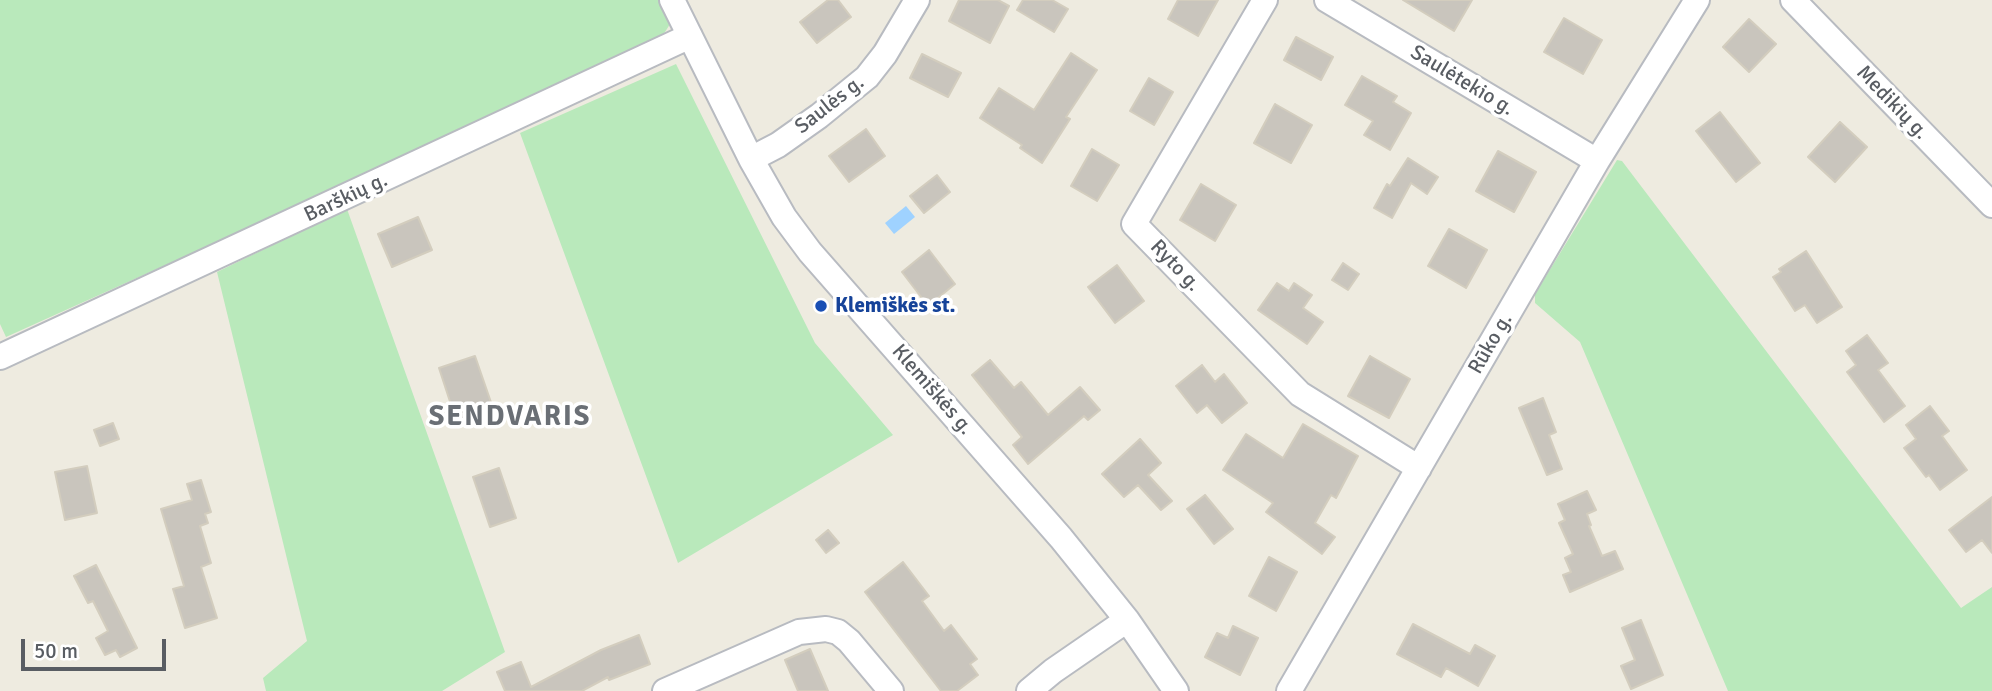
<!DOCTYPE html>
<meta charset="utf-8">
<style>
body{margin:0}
#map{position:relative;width:1992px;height:691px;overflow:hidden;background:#eeebe0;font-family:Signika,sans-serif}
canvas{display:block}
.scale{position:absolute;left:21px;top:639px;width:145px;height:32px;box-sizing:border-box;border:4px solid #595d63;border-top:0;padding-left:9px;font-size:21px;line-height:24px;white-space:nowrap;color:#595d63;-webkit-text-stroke:5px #fff;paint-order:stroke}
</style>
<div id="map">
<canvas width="1992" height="691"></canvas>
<div class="scale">50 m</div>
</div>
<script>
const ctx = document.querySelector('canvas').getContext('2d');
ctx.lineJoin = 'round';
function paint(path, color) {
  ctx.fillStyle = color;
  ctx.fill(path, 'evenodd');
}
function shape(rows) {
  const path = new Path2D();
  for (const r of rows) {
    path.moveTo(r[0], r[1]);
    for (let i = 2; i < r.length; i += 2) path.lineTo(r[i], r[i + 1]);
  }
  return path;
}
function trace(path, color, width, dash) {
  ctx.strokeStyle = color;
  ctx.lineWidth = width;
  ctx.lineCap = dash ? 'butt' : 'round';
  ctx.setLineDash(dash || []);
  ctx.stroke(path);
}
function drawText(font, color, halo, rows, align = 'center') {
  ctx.font = font + ' Signika,sans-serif';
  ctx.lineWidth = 7;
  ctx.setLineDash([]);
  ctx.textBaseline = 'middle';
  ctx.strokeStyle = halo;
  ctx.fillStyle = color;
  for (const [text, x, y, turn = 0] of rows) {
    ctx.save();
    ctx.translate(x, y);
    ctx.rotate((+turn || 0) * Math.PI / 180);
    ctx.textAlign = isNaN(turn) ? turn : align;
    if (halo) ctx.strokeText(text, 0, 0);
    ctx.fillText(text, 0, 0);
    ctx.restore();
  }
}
paint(shape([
 [0,0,661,0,672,21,658,43,6,337,0,324],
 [676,64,815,343,893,435,678,563,520,133],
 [1617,160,1622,161,1961,608,1992,587,1992,691,1728,691,1580,342,1535,303,1535,294],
 [347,209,505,652,442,691,266,691,263,678,307,641,217,272]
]), '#b9e9bb');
paint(shape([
 [906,206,915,217,894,234,885,223]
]), '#9fd2ff');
const building = shape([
 [828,0,838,0,851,17,817,43,800,22,828,0],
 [959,0,998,0,1009,6,990,43,949,21,959,0],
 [1023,0,1052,0,1068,9,1054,32,1017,10,1023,0],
 [1178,0,1218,0,1198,36,1168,19,1178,0],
 [1403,0,1472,0,1454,31,1403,0],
 [1564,18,1602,40,1583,74,1544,52,1564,18],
 [1749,19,1776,44,1749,72,1723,47,1749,19],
 [1296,37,1333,57,1321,80,1284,60,1296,37],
 [1071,53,1097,70,1066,117,1070,119,1042,163,1020,148,1022,145,980,118,999,88,1034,110,1071,53],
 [922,54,961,73,948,97,910,78,922,54],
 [1362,76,1397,96,1393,102,1411,113,1390,150,1364,135,1373,121,1345,105,1362,76],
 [1149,78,1173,92,1154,125,1130,111,1149,78],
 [1275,104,1312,125,1291,163,1254,143,1275,104],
 [1720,112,1760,163,1736,182,1696,131,1720,112],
 [1840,122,1867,147,1835,182,1808,157,1840,122],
 [866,129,885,156,849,182,829,156,866,129],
 [1092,149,1119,165,1097,201,1071,186,1092,149],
 [1498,151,1536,172,1514,212,1476,191,1498,151],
 [1408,158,1438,177,1427,194,1411,183,1392,218,1374,208,1387,184,1390,186,1408,158],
 [937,175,950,192,924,213,910,196,937,175],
 [1201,184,1236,205,1215,241,1180,220,1201,184],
 [418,217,432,250,392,267,378,234,418,217],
 [1449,229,1487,250,1466,288,1428,266,1449,229],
 [929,250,955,284,928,306,902,272,929,250],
 [1806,251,1842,307,1817,323,1805,305,1795,311,1773,277,1781,272,1779,269,1806,251],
 [1343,263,1359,274,1348,290,1332,280,1343,263],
 [1117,265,1144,301,1115,323,1088,287,1117,265],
 [1277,283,1289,291,1294,283,1312,295,1303,308,1323,322,1307,344,1258,310,1277,283],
 [1867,335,1888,363,1878,370,1905,406,1884,422,1847,372,1856,365,1846,351,1867,335],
 [475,356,494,411,457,423,439,368,475,356],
 [1370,356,1410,379,1389,418,1348,396,1370,356],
 [990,360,1014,388,1021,382,1048,415,1080,387,1100,410,1088,420,1084,416,1028,464,1013,445,1022,437,972,375,990,360],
 [1202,365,1215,382,1224,374,1247,403,1222,423,1207,405,1197,413,1176,386,1202,365],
 [1543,398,1556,432,1549,435,1562,469,1547,475,1519,408,1543,398],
 [1930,406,1949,431,1942,436,1967,470,1940,490,1929,475,1926,477,1904,448,1916,439,1906,425,1930,406],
 [113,423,119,439,100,446,94,430,113,423],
 [1303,424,1358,456,1336,498,1331,495,1315,523,1335,537,1322,554,1266,512,1273,503,1223,470,1246,434,1283,458,1303,424],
 [1140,439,1161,463,1148,475,1172,501,1161,510,1138,485,1124,497,1102,474,1140,439],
 [87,466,97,513,65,520,55,472,87,466],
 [499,468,516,518,490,527,473,477,499,468],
 [201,480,211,512,205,514,208,523,200,526,211,563,201,567,217,618,185,628,173,589,184,586,161,509,192,500,187,484,201,480],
 [1587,491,1596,510,1587,514,1591,525,1589,526,1602,556,1615,551,1623,569,1570,592,1563,575,1571,572,1565,558,1573,554,1559,523,1565,520,1558,504,1587,491],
 [1205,495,1233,529,1214,544,1187,509,1205,495],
 [1992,497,1992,553,1982,540,1966,552,1949,530,1992,497],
 [828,530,839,543,826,553,816,540,828,530],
 [1269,557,1297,572,1276,611,1249,596,1269,557],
 [903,562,929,596,922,601,944,631,951,625,977,659,970,664,978,675,957,691,941,691,865,592,903,562],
 [96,565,137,648,120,657,116,650,105,655,96,638,108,631,93,601,88,603,74,576,96,565],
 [1641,620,1663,675,1631,689,1621,666,1635,660,1622,628,1641,620],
 [1413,624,1470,654,1475,645,1495,656,1478,686,1446,668,1441,677,1397,654,1413,624],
 [1233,626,1258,638,1240,675,1205,657,1217,633,1228,638,1233,626],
 [639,635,650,664,609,680,608,677,582,691,505,691,497,672,521,662,531,687,601,650,639,635],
 [810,649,828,691,798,691,785,660,810,649]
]);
paint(building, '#c9c5bd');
trace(building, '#d3cdbe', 2);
const minor = shape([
 [672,0,751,159,784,217,810,252,1061,538,1127,620,1176,691],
 [1265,0,1134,224,1300,394,1419,468],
 [1327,0,1597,161],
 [1793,0,1992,205],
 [751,159,778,145,819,116,867,77,885,54,917,0],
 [0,357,690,36],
 [665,691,799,632,826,629,838,632,849,641,891,691],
 [1029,691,1053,671,1127,620],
 [1289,691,1597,161,1697,0]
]);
trace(minor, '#b8bbc1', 28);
trace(minor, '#fff', 24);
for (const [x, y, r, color] of [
 [821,306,7,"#1a4fb4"]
]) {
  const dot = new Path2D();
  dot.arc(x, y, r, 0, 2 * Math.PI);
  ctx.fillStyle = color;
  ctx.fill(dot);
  trace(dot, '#fff', 2.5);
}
drawText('21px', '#595d63', '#fff', [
 ["Saulėtekio g.",1462,81,31],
 ["Medikių g.",1892,103,46],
 ["Saulės g.",830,105,-38],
 ["Barškių g.",346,198,-25],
 ["Ryto g.",1175,266,46],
 ["Rūko g.",1491,344,-60],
 ["Klemiškės g.",932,390,49]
]);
drawText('bold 21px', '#164399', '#fff', [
 ["Klemiškės st.",835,306]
], 'left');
ctx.letterSpacing = '2px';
drawText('bold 28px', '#6a6f75', '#fff', [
 ["SENDVARIS",510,418]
]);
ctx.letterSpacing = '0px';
</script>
